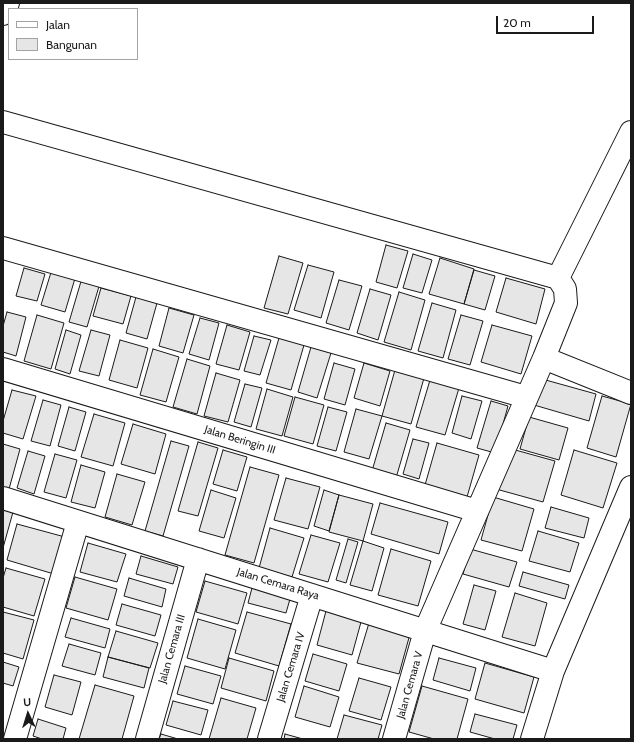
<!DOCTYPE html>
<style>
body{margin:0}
#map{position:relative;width:634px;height:742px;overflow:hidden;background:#fff;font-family:Cabin,sans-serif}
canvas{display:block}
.frame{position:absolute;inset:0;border:4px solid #1a1a1a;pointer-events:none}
.legend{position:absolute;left:8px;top:8px;width:130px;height:52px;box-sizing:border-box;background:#fff;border:1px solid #a3a3a3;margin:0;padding:5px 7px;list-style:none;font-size:12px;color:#1a1a1a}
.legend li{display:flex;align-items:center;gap:8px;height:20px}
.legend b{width:20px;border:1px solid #a3a3a3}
.north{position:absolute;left:8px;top:694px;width:40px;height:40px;-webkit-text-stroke:3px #fff;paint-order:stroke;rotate:356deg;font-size:11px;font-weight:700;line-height:16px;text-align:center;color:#1a1a1a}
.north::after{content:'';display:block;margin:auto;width:14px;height:18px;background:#1a1a1a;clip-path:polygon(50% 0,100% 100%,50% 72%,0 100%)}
.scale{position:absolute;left:496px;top:16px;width:98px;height:18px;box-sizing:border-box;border:2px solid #1a1a1a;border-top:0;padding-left:5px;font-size:12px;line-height:14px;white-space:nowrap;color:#1a1a1a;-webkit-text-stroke:3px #fff;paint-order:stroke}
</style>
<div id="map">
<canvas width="634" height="742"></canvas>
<div class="frame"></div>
<ul class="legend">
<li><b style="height:5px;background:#fff"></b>Jalan</li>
<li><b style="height:11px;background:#e6e6e6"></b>Bangunan</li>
</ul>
<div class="north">U</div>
<div class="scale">20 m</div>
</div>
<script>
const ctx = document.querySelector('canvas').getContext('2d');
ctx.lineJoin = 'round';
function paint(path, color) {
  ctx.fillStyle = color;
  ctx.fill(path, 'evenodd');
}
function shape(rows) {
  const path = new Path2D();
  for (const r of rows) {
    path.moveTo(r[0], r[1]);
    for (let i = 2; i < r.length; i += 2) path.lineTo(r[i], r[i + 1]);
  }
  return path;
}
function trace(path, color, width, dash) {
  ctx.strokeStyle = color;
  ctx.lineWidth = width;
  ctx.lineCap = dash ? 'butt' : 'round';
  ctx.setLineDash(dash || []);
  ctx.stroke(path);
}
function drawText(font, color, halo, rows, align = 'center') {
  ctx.font = font + ' Cabin,sans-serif';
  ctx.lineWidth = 3;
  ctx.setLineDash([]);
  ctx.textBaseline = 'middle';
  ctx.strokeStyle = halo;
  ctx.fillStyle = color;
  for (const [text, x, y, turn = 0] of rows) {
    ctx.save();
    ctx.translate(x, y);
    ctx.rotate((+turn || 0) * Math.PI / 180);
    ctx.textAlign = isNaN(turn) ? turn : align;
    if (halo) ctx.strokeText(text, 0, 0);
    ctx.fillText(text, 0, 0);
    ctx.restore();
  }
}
const building = shape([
 [386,245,408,251,397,288,376,282,386,245],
 [413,254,432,260,422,293,403,288,413,254],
 [279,256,303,263,288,314,264,308,279,256],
 [440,258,474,269,464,304,429,294,440,258],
 [308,265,334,272,321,318,294,310,308,265],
 [24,268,45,274,37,301,16,296,24,268],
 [52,269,76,275,65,312,41,305,52,269],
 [474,270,495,276,485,310,464,304,474,270],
 [82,278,100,283,87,327,69,322,82,278],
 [506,278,545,289,536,324,496,312,506,278],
 [339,280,362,286,349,330,326,323,339,280],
 [101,288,131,296,123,324,93,316,101,288],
 [370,289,391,295,378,340,357,333,370,289],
 [399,292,425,300,411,350,384,342,399,292],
 [136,297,157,303,147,339,126,333,136,297],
 [432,303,456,310,443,358,418,351,432,303],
 [169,308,194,315,183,353,159,346,169,308],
 [7,312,26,317,16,356,3,352,3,326,7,312],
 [37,315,64,323,51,369,24,361,37,315],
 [461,315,483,321,470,365,448,359,461,315],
 [200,318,219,323,209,360,189,354,200,318],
 [227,325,250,332,239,370,216,364,227,325],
 [492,325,532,336,521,374,481,362,492,325],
 [66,330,81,335,70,374,55,369,66,330],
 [91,330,110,335,99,376,79,371,91,330],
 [254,336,271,340,260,375,244,371,254,336],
 [279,338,304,345,291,390,266,383,279,338],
 [120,340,148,348,137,388,109,380,120,340],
 [311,347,331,353,317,398,298,392,311,347],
 [153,349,179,357,166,402,140,395,153,349],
 [187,359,210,366,197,414,173,407,187,359],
 [334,363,355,369,345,405,324,399,334,363],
 [364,363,390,371,380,406,354,398,364,363],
 [395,370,424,378,411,424,382,416,395,370],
 [216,373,240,380,228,422,204,416,216,373],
 [542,379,596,394,589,421,534,405,542,379],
 [430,380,459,388,445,435,416,427,430,380],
 [245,384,262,388,251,427,234,422,245,384],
 [267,389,293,397,282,436,256,429,267,389],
 [12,390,36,396,23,439,3,433,3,421,12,390],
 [462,396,482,401,471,439,452,433,462,396],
 [602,396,631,404,616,457,587,448,602,396],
 [295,397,324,405,313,444,284,436,295,397],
 [43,400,61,405,50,446,31,441,43,400],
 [491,401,508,406,495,453,477,448,491,401],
 [69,407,86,412,75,451,58,446,69,407],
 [328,407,347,412,336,451,317,446,328,407],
 [356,409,382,416,369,459,344,452,356,409],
 [94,414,125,423,113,466,81,457,94,414],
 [529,417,568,428,559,460,520,449,529,417],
 [386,423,410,430,396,478,372,471,386,423],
 [133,424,166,434,155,474,121,464,133,424],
 [413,439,429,443,419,479,403,474,413,439],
 [171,441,189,446,163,536,145,531,171,441],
 [198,442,218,448,198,516,178,511,198,442],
 [437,443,479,455,467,497,425,485,437,443],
 [3,444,20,449,9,489,3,488,3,444],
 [508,448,555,461,543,502,496,489,508,448],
 [223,450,247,457,237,491,213,484,223,450],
 [574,450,617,463,603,508,561,495,574,450],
 [28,451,45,456,34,494,17,488,28,451],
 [55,454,77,460,66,498,44,492,55,454],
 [81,465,105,472,95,508,71,502,81,465],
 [250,467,279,475,254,563,225,555,250,467],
 [117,474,145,482,132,525,105,517,117,474],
 [286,478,320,487,308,529,274,520,286,478],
 [211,490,236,498,224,538,199,531,211,490],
 [324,490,339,495,329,531,314,526,324,490],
 [339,495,373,504,363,541,329,532,339,495],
 [493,497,534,509,522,551,481,540,493,497],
 [380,503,448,522,439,554,371,534,380,503],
 [551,507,589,518,584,538,545,528,551,507],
 [3,509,13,512,3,548,3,509],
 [17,524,65,537,54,574,7,560,17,524],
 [270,528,304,538,292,577,259,568,270,528],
 [538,531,579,543,570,572,529,561,538,531],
 [311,535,340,543,328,582,299,574,311,535],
 [348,539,358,542,346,583,336,580,348,539],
 [363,541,384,548,372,591,350,585,363,541],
 [88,543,126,554,117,582,80,572,88,543],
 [391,549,431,561,418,606,378,595,391,549],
 [470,549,517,562,509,587,463,574,470,549],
 [141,556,178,567,173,584,136,574,141,556],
 [6,568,45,579,34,616,3,607,3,578,6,568],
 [523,572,569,585,565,599,519,586,523,572],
 [75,577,117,589,108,620,66,608,75,577],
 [129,578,166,589,162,607,124,596,129,578],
 [205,581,247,593,238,624,196,612,205,581],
 [474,585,496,591,485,630,463,624,474,585],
 [252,588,290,599,286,613,248,603,252,588],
 [515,593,547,603,535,646,502,637,515,593],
 [122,604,161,615,155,636,116,625,122,604],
 [326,611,361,622,352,655,317,645,326,611],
 [3,612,34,620,23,659,3,653,3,612],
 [247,612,291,624,279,666,235,653,247,612],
 [71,618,110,629,105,648,65,637,71,618],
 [198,619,236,630,225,669,187,658,198,619],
 [369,623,410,634,399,674,357,663,369,623],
 [116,631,158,643,150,668,108,657,116,631],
 [69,644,101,653,95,675,62,666,69,644],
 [313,654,347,664,339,691,305,681,313,654],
 [108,657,149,668,144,688,103,677,108,657],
 [229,658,274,671,266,701,221,688,229,658],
 [439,658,476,668,470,691,433,680,439,658],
 [3,662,19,667,13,686,3,683,3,662],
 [485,663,534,677,524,713,475,699,485,663],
 [185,666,221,676,213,704,177,694,185,666],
 [54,675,81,682,72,715,45,707,54,675],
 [359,678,391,687,381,720,349,711,359,678],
 [95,685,134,696,122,739,79,739,95,685],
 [304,686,339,697,330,727,295,717,304,686],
 [422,686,468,699,457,739,434,739,409,732,422,686],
 [221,698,256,708,247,739,209,739,221,698],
 [173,701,208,710,201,735,166,725,173,701],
 [475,714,517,725,513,739,495,739,470,732,475,714],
 [344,715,382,725,378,739,337,739,344,715],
 [38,719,66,728,63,739,42,739,33,736,38,719],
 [161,734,178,739,159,739,161,734],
 [285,734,303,739,284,739,285,734]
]);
paint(building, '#e6e6e6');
trace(building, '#1a1a1a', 1);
const minor = shape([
 [3,122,558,278,565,289,566,303,544,358,425,631,394,739],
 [3,248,526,397],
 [558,278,631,132],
 [544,358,631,393],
 [3,369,477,511],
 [3,498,553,671],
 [15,739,78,522],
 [147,739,198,559],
 [269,739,312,595],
 [532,739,553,671,631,487]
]);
const tertiary = shape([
 [3,14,8,3]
]);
trace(minor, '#1a1a1a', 24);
trace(tertiary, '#1a1a1a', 24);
trace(minor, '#fff', 22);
trace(tertiary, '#fff', 22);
drawText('11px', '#1a1a1a', '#fff', [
 ["Jalan Beringin III",240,440,17],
 ["Jalan Cemara Raya",278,584,17],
 ["Jalan Cemara III",172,649,-74],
 ["Jalan Cemara IV",291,667,-73],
 ["Jalan Cemara V",410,685,-74]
]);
</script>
